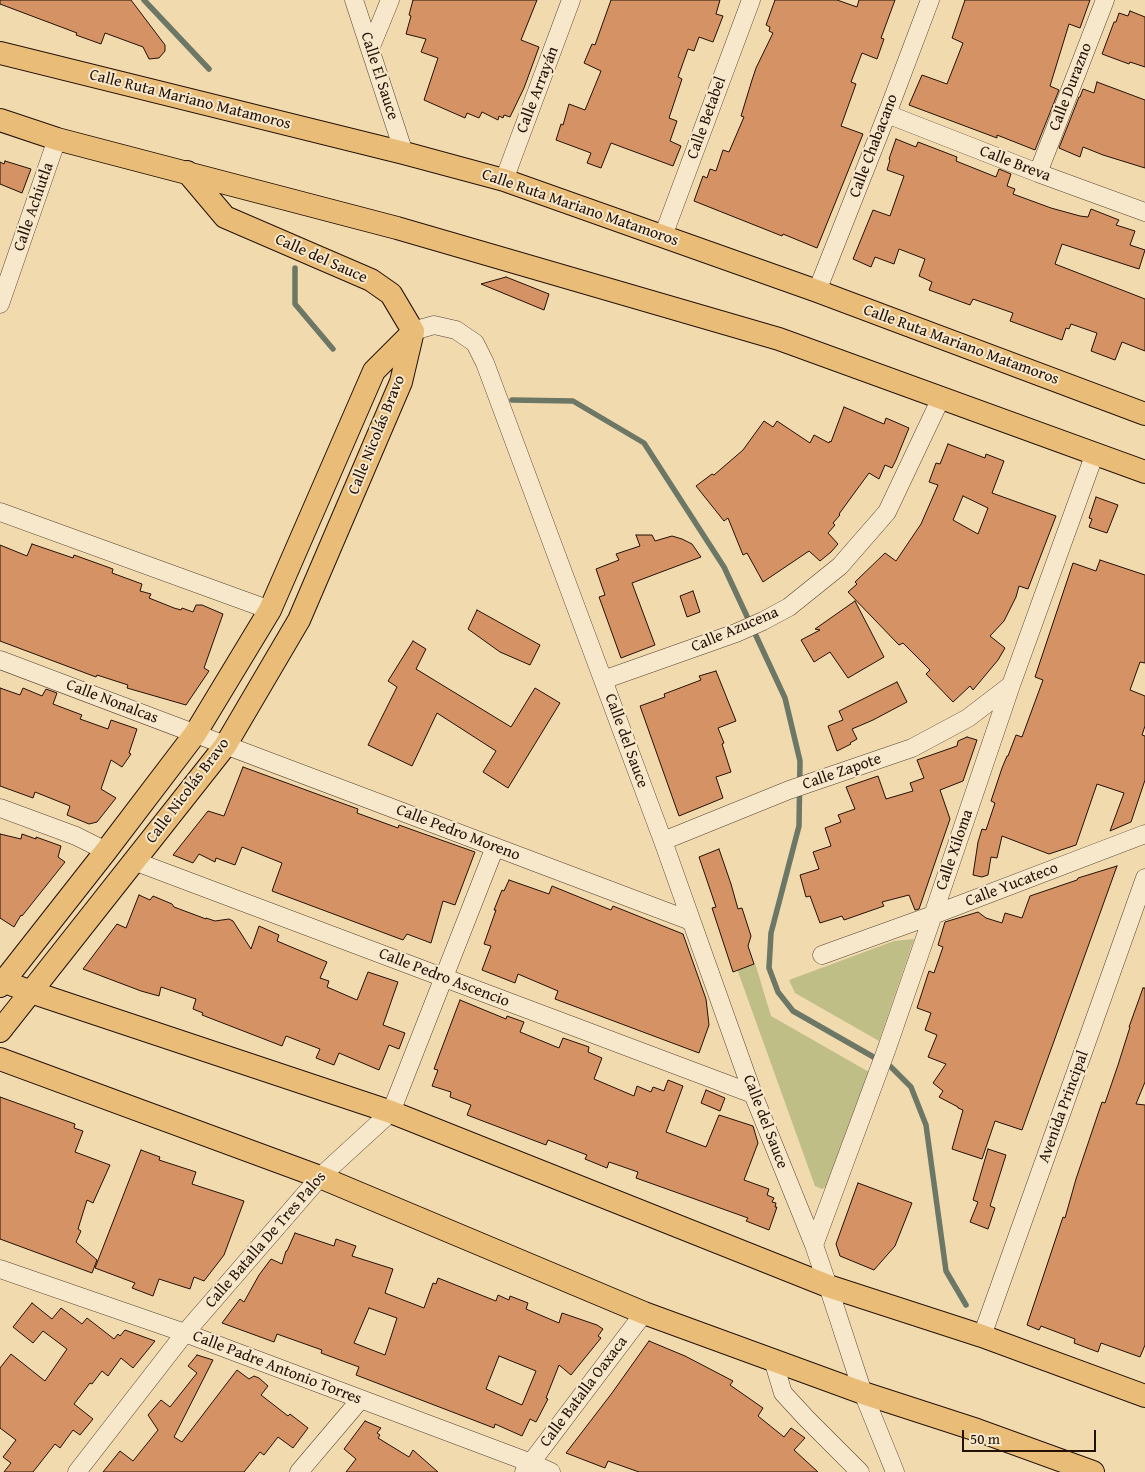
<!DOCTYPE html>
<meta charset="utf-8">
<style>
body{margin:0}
#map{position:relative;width:1145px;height:1472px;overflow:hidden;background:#f2daaf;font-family:"Gentium Book Plus",serif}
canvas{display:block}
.scale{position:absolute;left:962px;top:1430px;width:134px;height:22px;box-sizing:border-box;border:2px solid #231105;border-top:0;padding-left:6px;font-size:15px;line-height:18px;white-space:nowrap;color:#231105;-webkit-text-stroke:4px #f7e7cb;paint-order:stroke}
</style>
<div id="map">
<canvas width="1145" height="1472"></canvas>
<div class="scale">50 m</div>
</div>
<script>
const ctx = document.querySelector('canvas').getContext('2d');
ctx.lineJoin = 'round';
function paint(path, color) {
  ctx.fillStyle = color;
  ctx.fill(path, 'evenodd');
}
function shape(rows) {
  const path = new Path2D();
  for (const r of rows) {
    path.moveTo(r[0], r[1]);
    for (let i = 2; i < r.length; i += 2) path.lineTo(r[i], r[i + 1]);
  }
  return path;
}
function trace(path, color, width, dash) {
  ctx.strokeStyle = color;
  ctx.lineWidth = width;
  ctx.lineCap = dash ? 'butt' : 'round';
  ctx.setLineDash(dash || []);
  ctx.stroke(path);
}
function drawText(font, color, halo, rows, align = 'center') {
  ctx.font = font + ' "Gentium Book Plus",serif';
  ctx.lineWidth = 4;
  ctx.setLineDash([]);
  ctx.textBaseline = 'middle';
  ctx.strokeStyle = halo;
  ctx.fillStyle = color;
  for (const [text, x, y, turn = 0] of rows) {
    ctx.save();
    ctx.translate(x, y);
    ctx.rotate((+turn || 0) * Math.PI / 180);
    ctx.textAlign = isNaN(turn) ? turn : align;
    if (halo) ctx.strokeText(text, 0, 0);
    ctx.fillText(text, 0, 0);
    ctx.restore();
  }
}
paint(shape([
 [914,939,879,1041,795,993,789,980,894,941],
 [755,963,771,1016,869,1072,829,1185,822,1189,815,1186,737,969]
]), '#bfbe87');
trace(shape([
 [144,0,209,69],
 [295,268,295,304,333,349],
 [512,400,573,401,644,443,724,567,785,698,800,761,799,826,771,933,769,968,778,992,793,1011,891,1067,911,1087,926,1125,946,1271,966,1305]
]), '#6c7766', 5.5);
const building = shape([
 [0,0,131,0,165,45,165,51,159,58,149,59,143,47,105,33,101,44,76,35,77,33,0,4,0,0],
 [413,0,537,0,521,40,539,47,524,88,510,117,504,115,503,118,499,116,498,120,482,112,479,118,467,113,465,118,424,100,438,58,421,52,426,39,406,34,411,16,409,15,413,0],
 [611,0,720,0,716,14,723,16,713,42,699,37,694,51,688,49,678,77,682,79,669,118,677,121,670,141,681,146,673,166,611,143,601,168,587,163,591,153,556,140,561,124,563,125,569,104,585,110,601,71,584,63,592,44,595,45,611,0],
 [775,0,837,0,857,7,859,0,895,0,881,38,884,39,877,59,862,53,851,82,856,84,841,126,863,134,817,248,783,234,782,236,694,201,703,176,707,178,710,169,716,171,723,150,729,152,744,117,741,116,752,80,756,68,773,33,769,31,770,27,766,25,775,0],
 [965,0,1090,0,1080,28,1069,24,1050,86,1059,90,1035,150,997,135,997,138,909,105,922,75,947,84,963,43,952,38,965,0],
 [1130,11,1145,17,1145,67,1130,62,1129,64,1102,54,1114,22,1116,22,1119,13,1128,16,1130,11],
 [1097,82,1145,100,1145,168,1103,155,1083,147,1080,157,1059,148,1079,97,1080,97,1083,89,1094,93,1097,82],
 [896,139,916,147,918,142,957,157,956,161,996,177,999,169,1011,174,1007,186,1015,189,1013,194,1051,208,1080,216,1088,217,1091,209,1119,220,1116,225,1135,231,1130,245,1145,250,1139,269,1062,244,1055,264,1145,299,1145,351,1122,342,1115,360,1091,351,1097,333,1071,324,1069,329,1066,328,1062,340,1010,321,1013,313,973,299,970,305,929,290,932,282,919,276,925,259,899,249,894,264,875,257,871,267,853,259,873,210,890,216,904,176,887,170,890,160,889,159,896,139],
 [5,161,31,169,22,193,0,184,0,162,4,164,5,161],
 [506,277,549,294,544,310,481,284,506,277],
 [844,407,884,424,886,418,909,428,896,460,892,468,885,465,879,479,869,473,839,514,840,515,833,523,835,525,828,533,838,544,831,552,820,561,809,551,763,582,747,553,743,555,728,518,724,521,696,486,712,474,714,475,743,450,764,421,773,427,777,421,810,443,814,435,829,443,830,441,831,442,844,407],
 [948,444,985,458,986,454,1004,461,992,493,1056,516,1028,589,1019,586,1016,597,1004,621,990,636,1005,648,998,660,973,690,970,686,953,702,926,674,930,670,903,643,899,645,848,592,857,584,855,582,885,553,896,561,921,524,938,485,929,482,936,463,940,464,948,444],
 [963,496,988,508,978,534,953,520,963,496],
 [1096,497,1118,505,1107,533,1089,527,1092,519,1089,518,1096,497],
 [636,535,652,535,655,541,672,536,682,539,692,544,701,557,632,583,655,645,621,658,599,597,605,595,596,569,619,560,616,554,640,546,636,535],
 [32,544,73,558,74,555,113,569,112,573,142,584,140,591,151,594,149,598,174,608,181,610,182,608,193,612,196,605,202,605,223,614,204,668,209,671,186,705,127,688,128,685,97,675,96,677,0,641,0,545,27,556,32,544],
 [1100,560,1145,575,1145,663,1140,662,1130,690,1145,696,1145,726,1142,735,1145,736,1145,780,1131,822,1110,831,1124,793,1097,784,1076,845,1049,854,1002,836,997,858,991,857,988,875,982,877,973,875,978,842,982,829,986,830,995,803,991,801,1002,768,1007,756,1008,756,1016,735,1022,737,1043,680,1035,677,1073,563,1096,571,1100,560],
 [693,591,700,612,687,617,680,596,693,591],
 [855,601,884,657,848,678,830,652,814,662,801,640,820,630,815,629,855,601],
 [477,610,540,645,530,665,500,652,468,629,477,610],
 [413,641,426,649,416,669,511,727,535,688,560,703,508,788,483,772,496,751,437,713,412,766,368,745,397,687,388,681,413,641],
 [716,671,736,721,718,728,724,743,722,744,731,772,716,777,723,798,679,816,640,706,665,697,664,694,701,680,699,676,716,671],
 [897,682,907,702,873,720,852,729,857,739,850,743,851,744,837,751,828,726,843,720,839,711,897,682],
 [0,688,20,695,23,688,42,696,46,689,57,693,53,704,82,715,80,719,108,729,111,720,137,729,129,753,131,754,122,767,111,760,101,789,116,798,97,822,89,824,67,815,70,806,35,792,33,798,0,786,0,688],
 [967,737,977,740,963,781,940,790,950,819,919,909,915,910,909,895,882,902,884,906,844,920,842,916,820,923,810,896,806,897,800,875,819,869,813,852,831,846,825,828,841,822,838,815,855,809,846,787,878,776,886,799,913,791,910,783,924,778,917,760,957,746,958,741,967,737],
 [243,767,358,809,357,813,398,828,399,825,410,829,475,852,455,905,443,901,431,943,407,934,403,940,272,891,282,863,242,847,235,865,216,858,215,862,199,854,193,863,173,855,208,811,224,816,243,767],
 [0,834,21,839,22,834,36,839,36,837,61,846,58,857,65,862,22,916,21,915,14,927,0,918,0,834],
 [719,849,731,884,738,909,742,908,751,936,748,946,754,964,733,972,712,908,716,907,699,857,719,849],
 [1117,866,1022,1130,995,1121,982,1159,952,1149,963,1110,958,1108,958,1107,939,1097,943,1091,933,1083,946,1064,928,1057,937,1035,925,1030,931,1013,917,1008,929,971,934,973,943,947,938,945,945,922,978,912,986,918,1002,923,1005,913,1022,918,1030,896,1077,880,1078,878,1117,866],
 [509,880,549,894,552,886,611,910,613,906,683,934,706,999,709,1025,699,1053,555,999,558,991,518,974,515,983,482,970,491,946,484,944,496,910,494,910,502,890,504,891,509,880],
 [139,895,150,900,153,896,172,904,174,907,206,919,206,918,215,921,229,919,233,921,251,949,259,926,279,935,277,941,327,962,320,978,329,981,327,987,357,1000,368,972,398,982,383,1025,405,1033,399,1049,389,1045,379,1070,339,1053,334,1065,316,1058,320,1049,286,1036,282,1046,202,1015,203,1013,193,1009,196,999,161,987,159,996,141,991,83,969,117,924,126,928,139,895],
 [1143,988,1145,988,1145,1082,1136,1104,1145,1105,1145,1345,1140,1357,1101,1343,1098,1352,1074,1343,1075,1339,1041,1326,1039,1330,1027,1325,1063,1217,1065,1218,1076,1179,1102,1102,1105,1103,1118,1065,1130,1027,1129,1027,1143,988],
 [460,1000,506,1019,507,1016,524,1022,520,1032,559,1048,563,1038,589,1047,588,1052,602,1058,594,1079,634,1096,637,1086,651,1092,653,1087,664,1091,668,1080,683,1086,666,1132,706,1147,719,1115,753,1126,758,1143,744,1180,769,1189,767,1195,774,1198,772,1202,776,1203,775,1207,777,1207,769,1230,746,1221,748,1218,636,1178,638,1172,609,1162,607,1168,585,1159,587,1155,548,1140,546,1145,467,1115,471,1105,450,1097,451,1092,432,1086,438,1070,434,1069,460,1000],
 [706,1090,725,1098,720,1111,701,1103,706,1090],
 [0,1097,75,1124,74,1128,83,1131,75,1152,110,1165,93,1203,87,1200,78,1229,81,1231,76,1242,97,1260,92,1273,0,1239,0,1097],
 [988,1149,1006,1155,990,1206,995,1208,988,1229,970,1222,978,1202,973,1200,988,1149],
 [141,1150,160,1157,159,1160,196,1172,192,1184,244,1201,224,1255,204,1281,194,1277,190,1289,159,1279,153,1296,132,1288,135,1283,95,1268,141,1150],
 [858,1183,912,1203,895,1246,874,1270,840,1256,836,1244,858,1183],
 [295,1233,334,1246,336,1239,356,1246,352,1256,393,1269,385,1293,424,1308,433,1283,436,1284,438,1278,496,1301,498,1295,509,1300,510,1296,528,1303,526,1309,559,1323,562,1313,597,1325,603,1329,598,1336,601,1338,571,1375,559,1365,546,1398,548,1399,536,1422,530,1419,522,1436,495,1424,494,1428,356,1375,359,1367,321,1353,322,1350,277,1334,274,1342,222,1323,240,1299,244,1302,259,1275,271,1259,282,1264,286,1251,287,1251,295,1233],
 [369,1308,397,1318,385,1355,354,1343,369,1308],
 [499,1356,536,1371,522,1405,486,1389,499,1356],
 [32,1303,52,1319,61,1308,82,1324,87,1318,114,1339,118,1334,120,1336,125,1330,155,1341,133,1368,121,1358,108,1376,102,1371,92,1384,90,1383,74,1404,93,1419,80,1435,73,1430,60,1448,55,1444,33,1472,4,1472,11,1463,3,1457,16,1440,0,1428,0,1368,11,1354,45,1381,67,1349,43,1331,33,1343,13,1327,32,1303],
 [649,1341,685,1356,733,1381,730,1385,763,1408,758,1416,784,1437,791,1428,805,1438,794,1450,818,1472,639,1472,608,1461,605,1468,566,1453,612,1393,649,1341],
 [197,1355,213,1360,174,1437,182,1442,237,1370,249,1379,254,1376,259,1378,268,1386,261,1395,288,1416,290,1414,308,1428,293,1448,278,1437,264,1455,260,1452,244,1472,103,1472,120,1451,133,1461,158,1430,148,1415,161,1400,170,1407,197,1373,188,1366,197,1355],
 [365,1421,381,1428,377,1433,380,1435,378,1438,409,1457,413,1450,438,1472,346,1472,356,1459,344,1449,365,1421]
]);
paint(building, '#d59265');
trace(building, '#231105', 1);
const minor = shape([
 [354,0,404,153],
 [370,49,390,0],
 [887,114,1038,173,1145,212],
 [1038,173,1105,0],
 [504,180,571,0],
 [663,236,751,0],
 [817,291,887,114,930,0],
 [0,304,57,139],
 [413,331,434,325,456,330,475,343,485,363,663,841,753,1094,814,1245,828,1286,863,1393,895,1472],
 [0,512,270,610],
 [0,660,691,921],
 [603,680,736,633,763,621,789,607,840,566,887,512,941,398],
 [0,808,76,836,106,851],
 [663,841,789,790,912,748,968,718,1011,685],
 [134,861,753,1094],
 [822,955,933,915,1145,834],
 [814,1245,887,1048,933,915,1011,685,1095,453],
 [0,1269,185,1333,531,1463,551,1472],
 [982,1336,1145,878],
 [773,1360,783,1393,806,1418,860,1472],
 [77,1472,185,1333,320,1177,391,1112,495,847],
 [299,1472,360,1400],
 [524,1472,644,1313]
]);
const major = shape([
 [0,53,404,153,504,180,817,291,1145,414],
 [0,120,57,139,397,228,779,339,1145,472],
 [187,172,225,217,371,280,391,294,413,331],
 [0,980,31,992,391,1112,828,1286,982,1336,1145,1396],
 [0,986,106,851,195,734,270,610,374,371,413,332],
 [0,1031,225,746,299,620,401,382,413,331],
 [0,1059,320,1177,644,1313,863,1393,977,1430,1093,1472]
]);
trace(minor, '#574330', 19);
trace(major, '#231105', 24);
trace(minor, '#f7e7cb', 18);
trace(major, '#e9bd78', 22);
drawText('16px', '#231105', '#f7e7cb', [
 ["Calle El Sauce",379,76,72],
 ["Calle Durazno",1071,87,-69],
 ["Calle Arrayán",538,90,-69],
 ["Calle Ruta Mariano Matamoros",190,100,14],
 ["Calle Betabel",707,118,-70],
 ["Calle Chabacano",874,146,-69],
 ["Calle Breva",1015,164,21],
 ["Calle Achiutla",34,207,-71],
 ["Calle Ruta Mariano Matamoros",580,208,19],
 ["Calle del Sauce",321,259,24],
 ["Calle Ruta Mariano Matamoros",961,345,20],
 ["Calle Nicolás Bravo",377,435,-68],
 ["Calle Azucena",735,630,-23],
 ["Calle Nonalcas",112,702,21],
 ["Calle del Sauce",626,741,70],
 ["Calle Zapote",842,772,-19],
 ["Calle Nicolás Bravo",188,791,-53],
 ["Calle Pedro Moreno",458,833,21],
 ["Calle Xiloma",955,850,-71],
 ["Calle Yucateco",1012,885,-21],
 ["Calle Pedro Ascencio",444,978,21],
 ["Avenida Principal",1064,1107,-70],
 ["Calle del Sauce",765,1122,69],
 ["Calle Batalla De Tres Palos",266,1240,-49],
 ["Calle Padre Antonio Torres",277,1368,21],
 ["Calle Batalla Oaxaca",584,1392,-53]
]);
</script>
